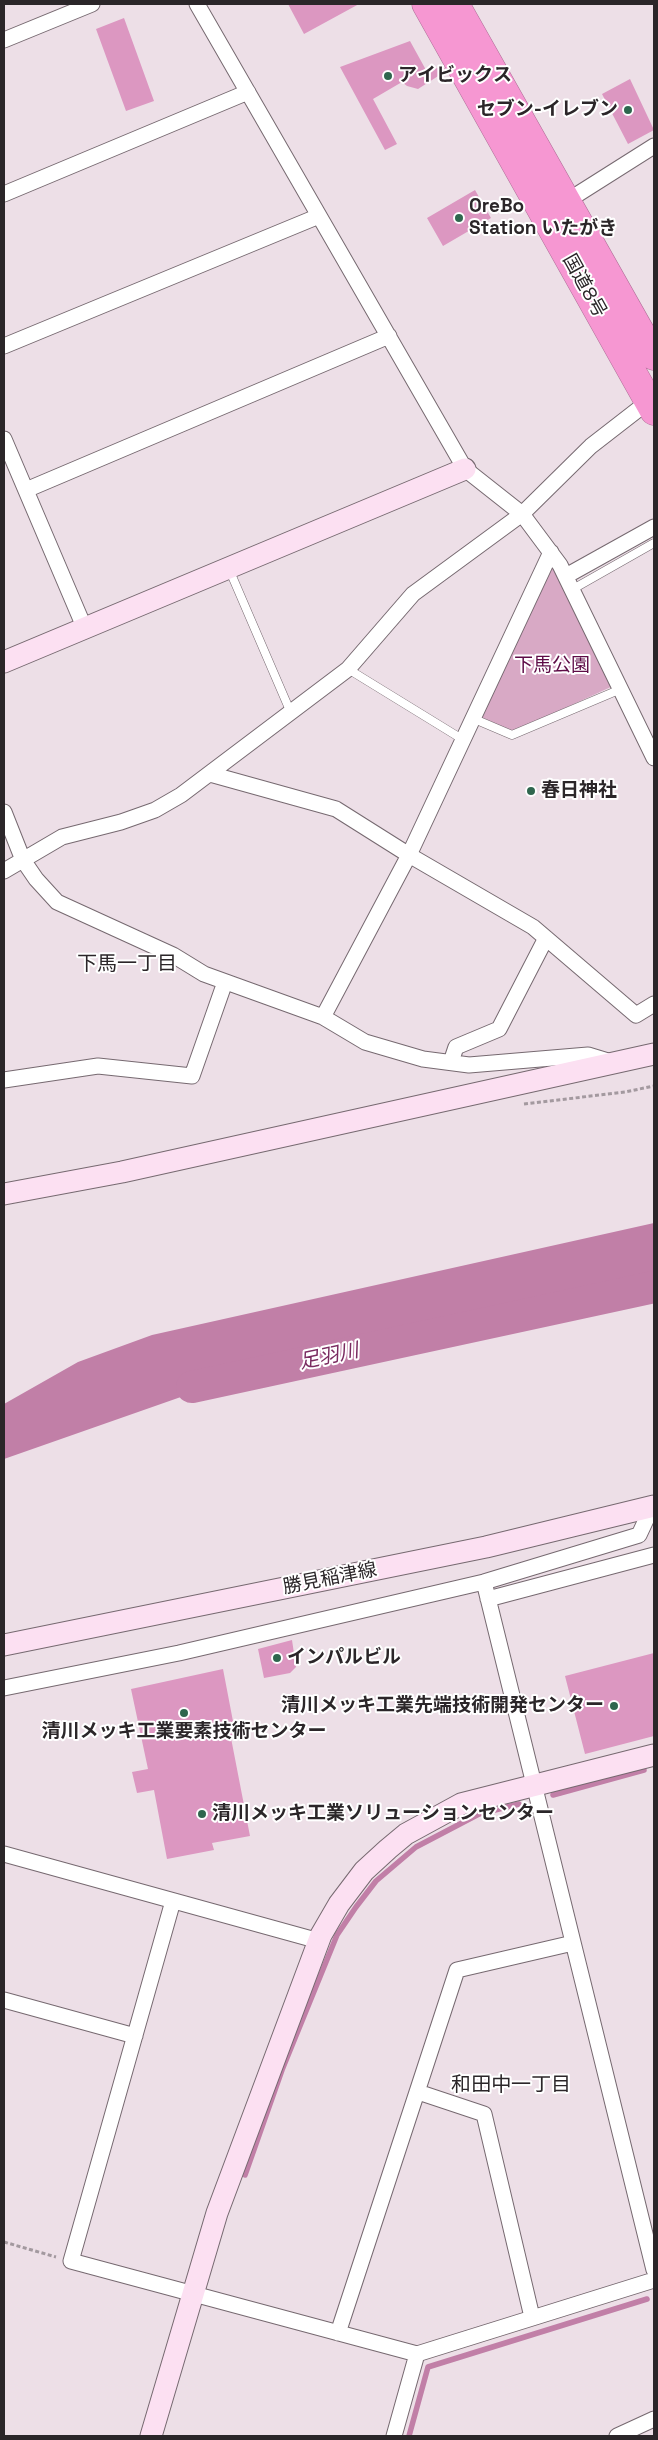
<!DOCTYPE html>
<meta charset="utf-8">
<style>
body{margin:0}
#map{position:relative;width:658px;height:2440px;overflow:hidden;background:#eddfe7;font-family:"Space Grotesk",sans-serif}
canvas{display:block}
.frame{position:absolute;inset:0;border:5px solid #2b2629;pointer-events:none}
</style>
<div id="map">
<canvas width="658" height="2440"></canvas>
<div class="frame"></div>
</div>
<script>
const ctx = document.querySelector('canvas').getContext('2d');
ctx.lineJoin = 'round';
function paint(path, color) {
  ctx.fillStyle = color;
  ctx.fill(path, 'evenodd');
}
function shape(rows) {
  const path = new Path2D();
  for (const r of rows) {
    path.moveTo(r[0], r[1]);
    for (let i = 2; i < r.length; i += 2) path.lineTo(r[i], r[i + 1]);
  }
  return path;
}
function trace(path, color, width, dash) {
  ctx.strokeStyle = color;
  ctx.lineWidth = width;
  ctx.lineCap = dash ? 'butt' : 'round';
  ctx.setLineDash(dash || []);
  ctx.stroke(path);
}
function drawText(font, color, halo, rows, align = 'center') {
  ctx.font = font + ' "Space Grotesk","Noto Sans JP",sans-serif';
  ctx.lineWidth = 4;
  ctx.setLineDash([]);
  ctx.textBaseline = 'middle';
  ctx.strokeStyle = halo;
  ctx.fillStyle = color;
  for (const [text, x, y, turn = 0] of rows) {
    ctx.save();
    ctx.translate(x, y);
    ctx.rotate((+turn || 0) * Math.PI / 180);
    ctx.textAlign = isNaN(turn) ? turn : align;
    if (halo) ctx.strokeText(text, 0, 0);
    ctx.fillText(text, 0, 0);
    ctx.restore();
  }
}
paint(shape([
 [551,565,613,686,513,732,477,715]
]), '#d8a9c5');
paint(shape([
 [654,1223,654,1285,235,1378,4,1459,4,1404,78,1362,152,1335]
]), '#c17fa7');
trace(shape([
 [553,1795,644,1770],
 [245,2175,282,2070,337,1935,356,1907,376,1881,416,1847,479,1814,519,1804],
 [409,2436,428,2367,647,2299]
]), '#c17fa7', 5.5);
trace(shape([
 [192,1387,654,1287]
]), '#c17fa7', 32);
paint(shape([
 [288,4,359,4,304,34],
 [124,18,154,101,126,111,96,29],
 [410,41,426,70,444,67,446,71,418,89,407,86,402,82,373,99,397,144,385,150,340,67],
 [630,79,654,130,628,144,602,94],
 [475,190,491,218,443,246,427,218],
 [292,1640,296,1667,290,1673,264,1678,258,1649],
 [654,1653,654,1736,585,1754,565,1676],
 [223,1669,236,1737,231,1738,250,1836,212,1843,214,1850,167,1859,154,1790,137,1793,132,1772,148,1769,131,1689]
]), '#dc97c1');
const lane = shape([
 [229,569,291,713],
 [573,589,654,543],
 [348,669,462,739],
 [472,718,512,735,621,689]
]);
const street = shape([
 [197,4,465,469,522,514,560,565,654,758],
 [4,40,92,4],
 [4,194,248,92],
 [567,201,654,146],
 [4,346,319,216],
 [4,439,85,629],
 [26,490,389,336],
 [566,576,654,527],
 [210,774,336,809,409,855,533,927,636,1015,654,1004],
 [4,812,23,860,36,879,57,902,173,955,204,974,323,1017,365,1042,423,1059,469,1065,588,1055,611,1062],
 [4,871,62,837,121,822,155,810,181,795,348,669,413,594,522,514,591,446,649,401],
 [323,1017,409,855,551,552],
 [451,1062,456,1047,499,1029,546,938],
 [4,1080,98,1066,192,1076,225,982],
 [484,1582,654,2270],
 [488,1599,654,1555],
 [4,1688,179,1653,484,1582,639,1535,652,1507],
 [4,1854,319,1941],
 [173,1901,71,2261,417,2354,654,2280],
 [4,2000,135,2036],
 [418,2092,484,2114,532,2317],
 [338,2333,457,1970,573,1943],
 [394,2436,417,2354],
 [617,2436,654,2419]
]);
const secondary = shape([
 [4,662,465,469],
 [4,1194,122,1172,654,1054],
 [4,1645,486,1547,654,1506],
 [151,2436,217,2213,321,1935,339,1904,364,1871,388,1849,406,1834,461,1804,654,1755]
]);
const highway = shape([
 [426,4,654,411],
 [455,4,654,356]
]);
trace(lane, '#766970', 9);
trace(street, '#766970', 17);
trace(secondary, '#766970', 23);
trace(highway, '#af6f97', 29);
trace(shape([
 [524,1104,625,1092,654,1086],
 [4,2242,56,2257]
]), '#a3999f', 3, [4, 2.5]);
trace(lane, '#fff', 8);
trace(street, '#fff', 15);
trace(secondary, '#fce0f2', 21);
trace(highway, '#f697d2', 28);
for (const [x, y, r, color] of [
 [388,76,5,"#2f664e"],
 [628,110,5,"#2f664e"],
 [459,218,5,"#2f664e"],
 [531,791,5,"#2f664e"],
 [277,1658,5,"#2f664e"],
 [614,1706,5,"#2f664e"],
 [184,1713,5,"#2f664e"],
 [202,1814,5,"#2f664e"]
]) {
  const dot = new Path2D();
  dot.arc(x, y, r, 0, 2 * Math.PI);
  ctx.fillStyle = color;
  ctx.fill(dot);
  trace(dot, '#fff', 2);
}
drawText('bold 19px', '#2b2629', '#fff', [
 ["アイビックス",398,76],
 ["セブン-イレブン",618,110,"right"],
 ["OreBo",469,207],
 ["Station いたがき",469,229],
 ["春日神社",541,791],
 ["インパルビル",287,1658],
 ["清川メッキ工業先端技術開発センター",604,1706,"right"],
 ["清川メッキ工業要素技術センター",184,1732,"center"],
 ["清川メッキ工業ソリューションセンター",212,1814]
], 'left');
drawText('19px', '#2b2629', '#fff', [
 ["国道8号",584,286,61],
 ["勝見稲津線",330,1579,-11]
]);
drawText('19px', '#5d0b46', '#fff', [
 ["下馬公園",552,666]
]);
drawText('20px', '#2b2629', '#fff', [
 ["下馬一丁目",127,965],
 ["和田中一丁目",511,2086]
]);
drawText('italic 20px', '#7a2b60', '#fff', [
 ["足羽川",329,1357,-12]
]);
</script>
